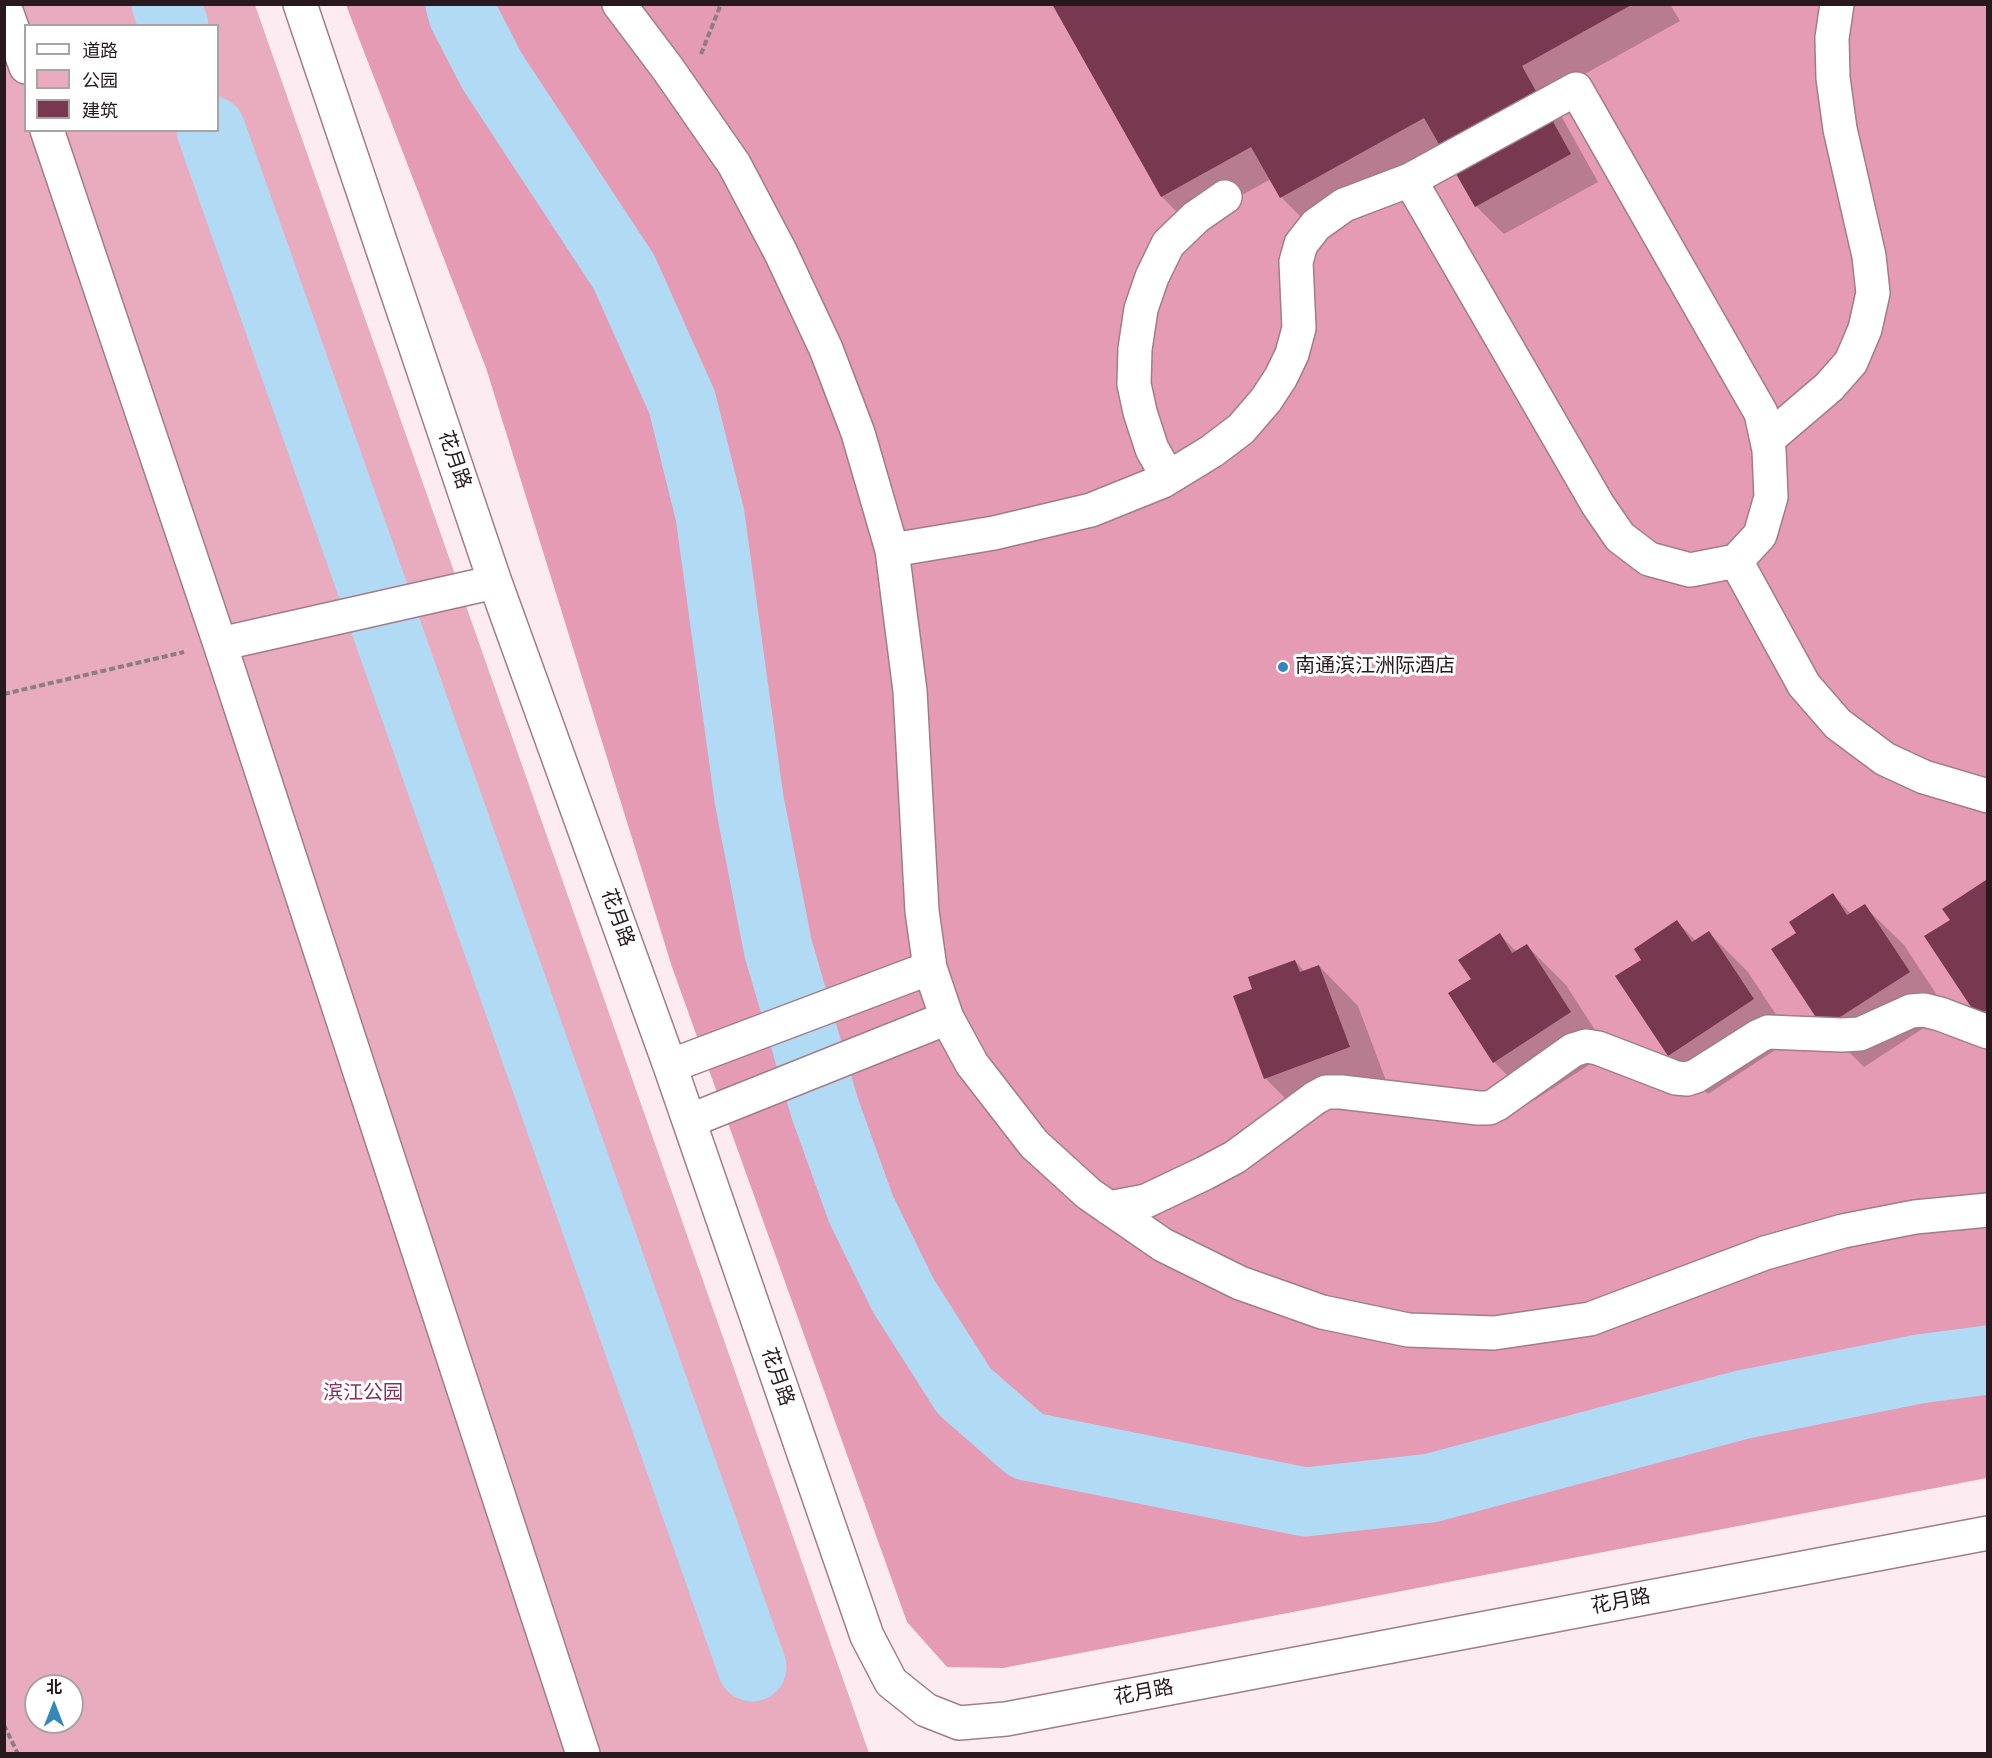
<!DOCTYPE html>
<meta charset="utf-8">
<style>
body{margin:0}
#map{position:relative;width:1992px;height:1758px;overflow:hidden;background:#fcebf0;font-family:"Space Grotesk","Noto Sans SC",sans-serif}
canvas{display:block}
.frame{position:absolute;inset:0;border:6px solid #27191d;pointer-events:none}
.legend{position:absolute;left:24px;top:24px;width:195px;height:108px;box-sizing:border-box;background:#fff;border:2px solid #a9a3a5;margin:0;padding:8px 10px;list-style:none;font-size:18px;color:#27191d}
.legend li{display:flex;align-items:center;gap:12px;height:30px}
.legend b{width:30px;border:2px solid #a9a3a5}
.north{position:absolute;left:24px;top:1674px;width:60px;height:60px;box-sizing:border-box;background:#fff;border:2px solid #a9a3a5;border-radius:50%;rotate:0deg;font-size:16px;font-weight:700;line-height:24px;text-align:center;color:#27191d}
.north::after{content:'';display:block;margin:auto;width:21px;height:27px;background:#3288b7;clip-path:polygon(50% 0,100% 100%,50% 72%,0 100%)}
</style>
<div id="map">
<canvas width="1992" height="1758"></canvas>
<div class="frame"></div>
<ul class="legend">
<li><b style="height:8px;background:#fff"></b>道路</li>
<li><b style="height:16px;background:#e8acbe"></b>公园</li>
<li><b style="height:16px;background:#78384f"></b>建筑</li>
</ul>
<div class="north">北</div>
</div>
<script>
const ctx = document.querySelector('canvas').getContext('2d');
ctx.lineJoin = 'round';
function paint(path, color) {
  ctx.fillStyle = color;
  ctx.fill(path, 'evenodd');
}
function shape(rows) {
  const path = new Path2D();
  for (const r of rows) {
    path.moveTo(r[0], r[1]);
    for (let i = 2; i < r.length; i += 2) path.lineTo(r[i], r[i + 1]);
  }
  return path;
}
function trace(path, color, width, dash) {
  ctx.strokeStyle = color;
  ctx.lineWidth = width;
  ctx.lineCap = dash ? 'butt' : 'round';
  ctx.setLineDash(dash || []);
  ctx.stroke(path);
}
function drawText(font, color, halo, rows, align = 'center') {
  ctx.font = font + ' "Space Grotesk","Noto Sans SC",sans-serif';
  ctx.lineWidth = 6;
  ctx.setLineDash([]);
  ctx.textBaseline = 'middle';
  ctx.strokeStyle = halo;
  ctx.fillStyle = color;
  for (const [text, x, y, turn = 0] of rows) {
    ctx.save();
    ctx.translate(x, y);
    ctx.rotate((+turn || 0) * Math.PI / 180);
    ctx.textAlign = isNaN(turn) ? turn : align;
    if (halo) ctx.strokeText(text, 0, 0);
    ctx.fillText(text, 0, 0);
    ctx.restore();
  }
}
paint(shape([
 [5,5,255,5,869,1753,5,1754],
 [26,26,218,26,218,130,26,130],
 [36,1686,72,1686,72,1722,36,1722]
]), '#e8acbe');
paint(shape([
 [346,5,1987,5,1987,1478,1003,1668,947,1667,907,1622,672,967,486,368]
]), '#e59bb3');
paint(shape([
 [1054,4,1670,4,1680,21,1549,94,1598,182,1504,234,1476,206,1444,149,1309,225,1281,197,1271,179,1189,224,1162,197],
 [1986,882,1988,884,1988,1024,1978,1015,1952,920,1945,910],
 [1833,895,1851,914,1864,906,1904,945,1948,1012,1864,1067,1825,1028,1798,933],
 [1677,922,1696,941,1709,933,1748,972,1792,1039,1708,1094,1669,1055,1643,960],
 [1500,935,1517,952,1526,945,1566,985,1609,1052,1533,1101,1494,1062,1473,979],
 [1295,961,1305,972,1319,966,1358,1006,1388,1086,1304,1117,1265,1078,1253,989]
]), '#0003');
trace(shape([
 [166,4,174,26],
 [460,4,463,15,492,71,624,272,682,402,710,515,749,799,778,948,825,1109,861,1209,903,1295,964,1391,1027,1446,1305,1502,1431,1488,1741,1405,1919,1369,1988,1360],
 [211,130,752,1667]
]), '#b1daf4', 69);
paint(shape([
 [1052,4,1633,4,1522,66,1571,154,1475,207,1424,118,1280,198,1251,147,1161,197],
 [1986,880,1988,1009,1977,1016,1924,936,1950,920,1942,909],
 [1833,893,1847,915,1865,904,1910,972,1823,1028,1771,949,1796,933,1789,922],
 [1677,920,1692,942,1709,931,1754,999,1668,1056,1615,976,1641,960,1634,949],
 [1500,933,1512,953,1527,944,1571,1012,1493,1063,1448,993,1471,979,1458,960],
 [1295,960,1300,972,1319,965,1350,1047,1264,1079,1233,996,1252,989,1248,977]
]), '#78384f');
const minor = shape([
 [300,4,495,582,670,1066,867,1636,891,1682,926,1710,959,1723,1006,1719,1988,1533],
 [619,4,668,69,734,164,781,253,826,349,858,433,892,550,910,691,922,911,930,968,947,1018,972,1064,1034,1144,1089,1194,1163,1245,1240,1283,1322,1312,1408,1330,1494,1333,1590,1319,1765,1253,1843,1231,1915,1217,1988,1210],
 [4,5,26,67],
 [47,130,220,644,583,1754],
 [1767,440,1829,387,1851,362,1865,329,1873,293,1869,256,1840,129,1833,78,1832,38,1837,4],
 [1168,477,1152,449,1140,412,1134,384,1135,349,1141,309,1152,277,1168,244,1196,217,1225,197],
 [892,550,994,533,1091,510,1163,481,1212,451,1241,429,1266,400,1281,377,1292,354,1299,328,1296,262,1301,244,1316,225,1344,205,1410,180,1576,89,1761,413,1769,450,1771,497,1760,535,1736,561,1690,570,1649,559,1620,537,1598,505,1410,180],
 [1736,561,1804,685,1838,724,1885,759,1924,777,1988,796],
 [220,644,495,582],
 [670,1066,930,968],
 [689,1121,947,1018],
 [1109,1208,1146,1201,1205,1173,1235,1157,1315,1098,1326,1092,1341,1092,1478,1108,1489,1108,1497,1104,1573,1050,1586,1046,1598,1048,1676,1078,1687,1079,1696,1076,1759,1036,1768,1032,1842,1035,1860,1034,1911,1011,1924,1010,1940,1014,1988,1032]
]);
trace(minor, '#a27d89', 36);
trace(shape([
 [701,54,721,4],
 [4,694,184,652],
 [4,1725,18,1754]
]), '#8c7d81', 4, [6, 3]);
trace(minor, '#fff', 33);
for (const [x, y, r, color] of [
 [1283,667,6,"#3288b7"]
]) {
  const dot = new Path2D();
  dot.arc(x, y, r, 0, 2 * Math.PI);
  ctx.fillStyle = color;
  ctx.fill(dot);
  trace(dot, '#fff', 2);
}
drawText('20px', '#27191d', '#fff', [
 ["花月路",454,460,71],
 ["花月路",617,918,70],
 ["花月路",777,1377,71],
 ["花月路",1621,1602,-11],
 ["花月路",1144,1693,-11]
]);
drawText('20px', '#27191d', '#fff', [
 ["南通滨江洲际酒店",1295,667]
], 'left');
drawText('20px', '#873053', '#fff', [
 ["滨江公园",363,1394]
]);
</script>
